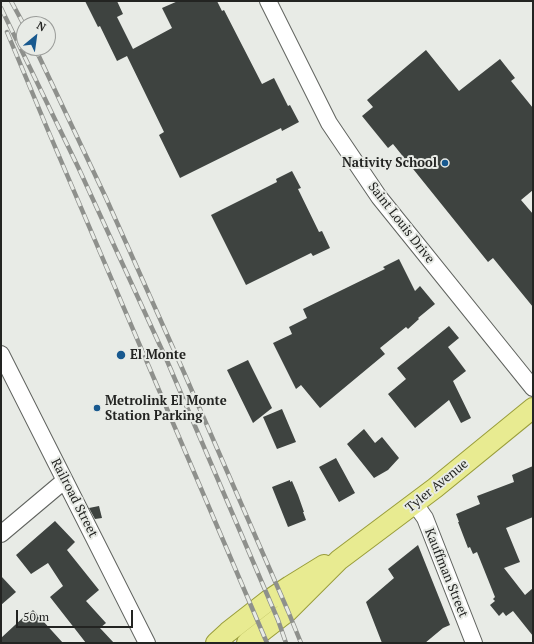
<!DOCTYPE html>
<style>
body{margin:0}
#map{position:relative;width:534px;height:644px;overflow:hidden;background:#e8ebe6;font-family:"PT Serif",serif}
canvas{display:block}
.frame{position:absolute;inset:0;border:2px solid #232422;pointer-events:none}
.north{position:absolute;left:16px;top:16px;width:40px;height:40px;box-sizing:border-box;background:#e8ebe6;border:1px solid #999b98;border-radius:50%;rotate:29deg;font-size:11px;font-weight:700;line-height:16px;text-align:center;color:#232422}
.north::after{content:'';display:block;margin:auto;width:14px;height:18px;background:#18598f;clip-path:polygon(50% 0,100% 100%,50% 72%,0 100%)}
.scale{position:absolute;left:16px;top:610px;width:117px;height:18px;box-sizing:border-box;border:2px solid #232422;border-top:0;padding-left:5px;font-size:12px;line-height:14px;white-space:nowrap;color:#232422;-webkit-text-stroke:3px #e8ebe6;paint-order:stroke}
</style>
<div id="map">
<canvas width="534" height="644"></canvas>
<div class="frame"></div>
<div class="north">N</div>
<div class="scale">50 m</div>
</div>
<script>
const ctx = document.querySelector('canvas').getContext('2d');
ctx.lineJoin = 'round';
function paint(path, color) {
  ctx.fillStyle = color;
  ctx.fill(path, 'evenodd');
}
function shape(rows) {
  const path = new Path2D();
  for (const r of rows) {
    path.moveTo(r[0], r[1]);
    for (let i = 2; i < r.length; i += 2) path.lineTo(r[i], r[i + 1]);
  }
  return path;
}
function trace(path, color, width, dash) {
  ctx.strokeStyle = color;
  ctx.lineWidth = width;
  ctx.lineCap = dash ? 'butt' : 'round';
  ctx.setLineDash(dash || []);
  ctx.stroke(path);
}
function drawText(font, color, halo, rows, align = 'center') {
  ctx.font = font + ' "PT Serif",serif';
  ctx.lineWidth = 4;
  ctx.setLineDash([]);
  ctx.textBaseline = 'middle';
  ctx.strokeStyle = halo;
  ctx.fillStyle = color;
  for (const [text, x, y, turn = 0] of rows) {
    ctx.save();
    ctx.translate(x, y);
    ctx.rotate((+turn || 0) * Math.PI / 180);
    ctx.textAlign = isNaN(turn) ? turn : align;
    if (halo) ctx.strokeText(text, 0, 0);
    ctx.fillText(text, 0, 0);
    ctx.restore();
  }
}
paint(shape([
 [85,1,117,1,123,14,117,17,133,49,172,28,162,8,178,1,217,1,222,11,224,10,262,84,274,78,288,106,290,105,299,122,282,131,281,128,180,178,159,135,164,132,127,56,117,61,100,26,98,27],
 [426,50,459,91,500,59,515,78,511,81,533,108,533,190,521,200,533,214,533,307,493,258,488,262,393,144,388,148,362,116,373,107,367,100],
 [292,171,301,188,298,189,319,232,322,231,330,248,313,256,311,253,246,285,211,215,277,182,276,179],
 [399,259,415,291,420,286,435,304,418,318,419,319,408,329,406,327,380,348,385,354,320,408,301,385,296,389,273,343,292,334,289,327,307,318,303,309,385,269,383,267],
 [449,326,459,338,448,347,466,371,453,381,471,418,461,423,449,400,415,428,388,394,406,379,397,368],
 [248,360,272,408,253,423,227,370],
 [282,409,296,442,277,449,263,417],
 [364,429,375,443,382,437,399,458,388,470,374,478,347,444],
 [336,458,355,493,339,502,319,467],
 [533,466,533,517,506,528,520,562,504,568,525,595,533,588,533,636,513,611,506,616,503,612,499,616,490,605,495,601,493,599,495,597,477,552,473,554,470,547,468,548,458,522,459,522,456,514,480,504,477,496,514,482,512,475],
 [290,480,290,482,292,481,298,495,304,512,303,512,306,520,288,527,272,487],
 [99,506,102,518,95,519,89,508],
 [55,521,75,542,67,550,99,590,86,601,106,623,100,628,114,643,86,643,50,597,63,586,48,563,31,574,16,555],
 [418,545,450,625,443,628,425,643,382,643,366,602,394,578,388,569],
 [1,576,16,592,1,605],
 [33,610,63,643,1,643,1,638,28,613,29,614]
]), '#3e4340');
const minor = shape([
 [268,1,329,123,379,197,533,388],
 [1,354,147,643],
 [415,504,425,518,474,643],
 [1,534,64,481]
]);
const major = shape([
 [216,643,228,632,269,600,290,586,324,565],
 [247,643,288,611,339,560,435,488,533,408]
]);
trace(minor, '#60635f', 18);
trace(major, '#999d3a', 22);
trace(minor, '#fff', 16);
trace(major, '#e8eb91', 20);
const rail = shape([
 [11,1,24,25],
 [1,8,79,169,168,363,278,620,286,643],
 [7,32,47,128,267,643],
 [35,48,106,198,182,368,288,611,301,643]
]);
trace(rail, '#8e908c', 4.5);
trace(rail, '#e8ebe6', 3, [9]);
for (const [x, y, r, color] of [
 [445,163,4,"#18598f"],
 [121,355,5,"#18598f"],
 [97,408,4,"#18598f"]
]) {
  const dot = new Path2D();
  dot.arc(x, y, r, 0, 2 * Math.PI);
  ctx.fillStyle = color;
  ctx.fill(dot);
  trace(dot, '#e8ebe6', 1.5);
}
drawText('bold 13px', '#232422', '#e8ebe6', [
 ["Nativity School",437,163,"right"],
 ["El Monte",130,355],
 ["Metrolink El Monte",105,401],
 ["Station Parking",105,416]
], 'left');
drawText('13px', '#232422', '#e8ebe6', [
 ["Saint Louis Drive",401,223,52],
 ["Tyler Avenue",437,486,-39],
 ["Railroad Street",74,498,63],
 ["Kauffman Street",446,573,68]
]);
</script>
